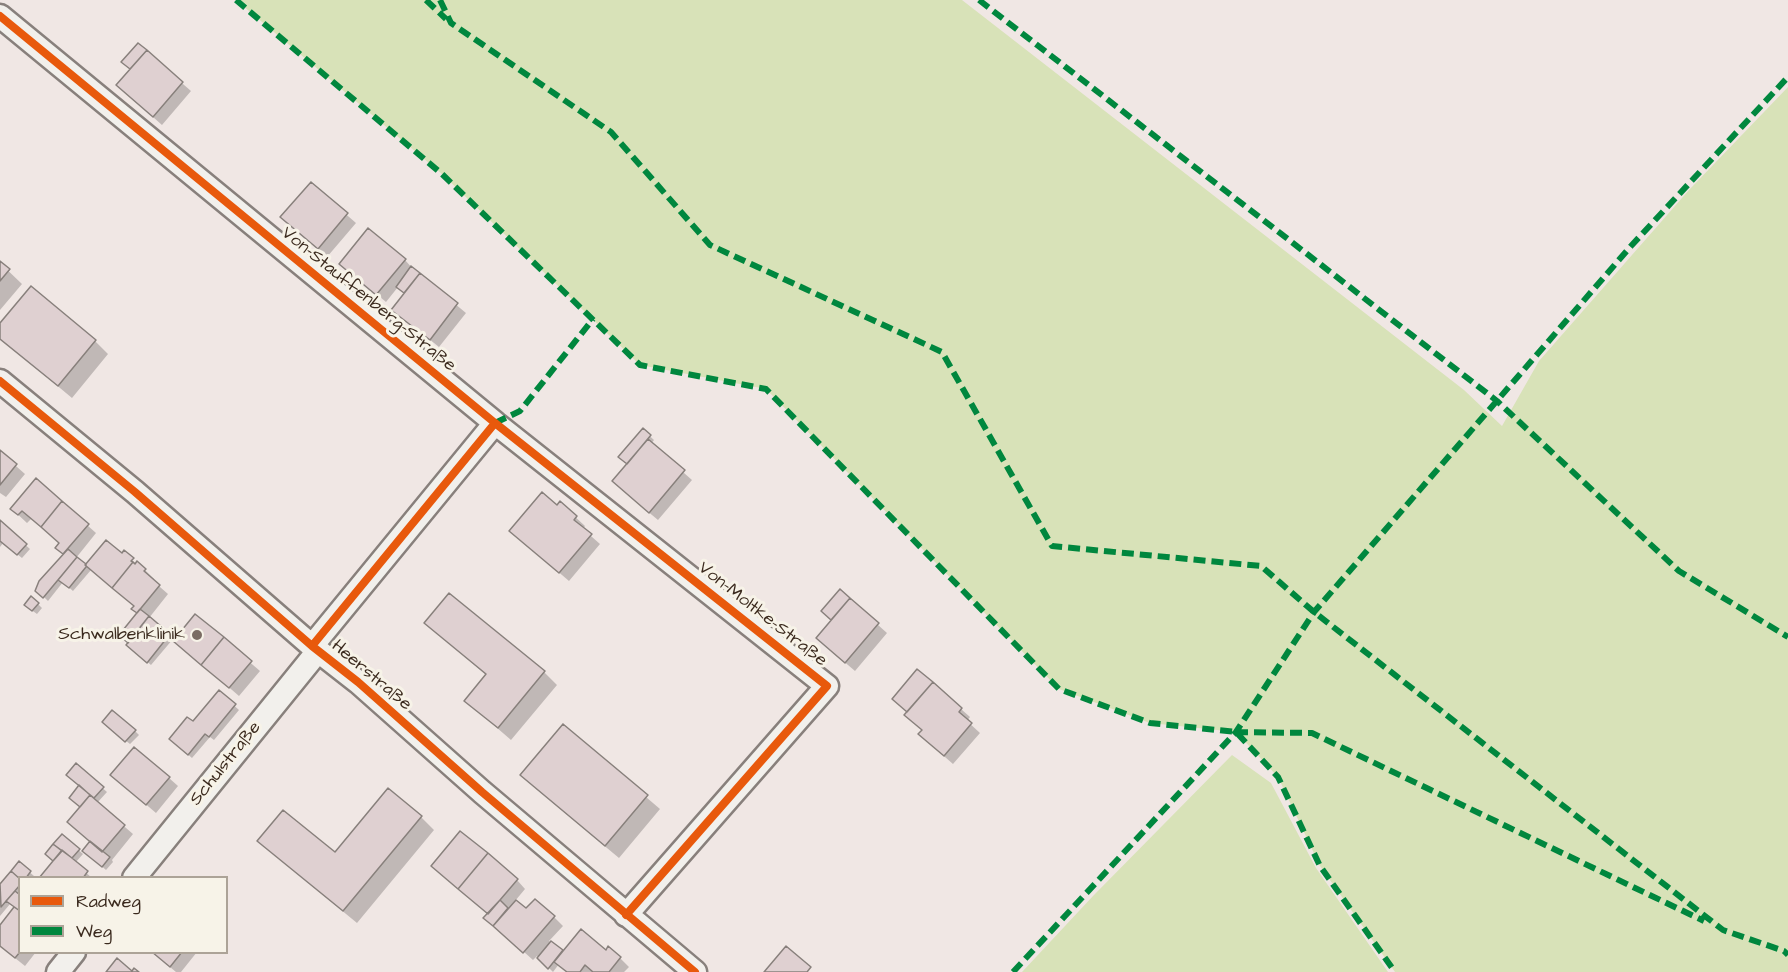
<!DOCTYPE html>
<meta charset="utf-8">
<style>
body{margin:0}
#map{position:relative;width:1788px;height:972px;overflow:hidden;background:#f0e7e4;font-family:"Architects Daughter",sans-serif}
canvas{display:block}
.legend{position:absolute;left:18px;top:876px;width:210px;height:78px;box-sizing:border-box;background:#f7f3e8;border:2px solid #aca397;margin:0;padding:8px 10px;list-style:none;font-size:18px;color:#3b2a1e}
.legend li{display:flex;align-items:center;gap:12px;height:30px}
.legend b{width:30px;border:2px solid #aca397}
</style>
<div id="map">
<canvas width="1788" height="972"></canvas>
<ul class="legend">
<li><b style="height:8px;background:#e8590c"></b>Radweg</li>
<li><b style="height:8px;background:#00873e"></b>Weg</li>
</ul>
</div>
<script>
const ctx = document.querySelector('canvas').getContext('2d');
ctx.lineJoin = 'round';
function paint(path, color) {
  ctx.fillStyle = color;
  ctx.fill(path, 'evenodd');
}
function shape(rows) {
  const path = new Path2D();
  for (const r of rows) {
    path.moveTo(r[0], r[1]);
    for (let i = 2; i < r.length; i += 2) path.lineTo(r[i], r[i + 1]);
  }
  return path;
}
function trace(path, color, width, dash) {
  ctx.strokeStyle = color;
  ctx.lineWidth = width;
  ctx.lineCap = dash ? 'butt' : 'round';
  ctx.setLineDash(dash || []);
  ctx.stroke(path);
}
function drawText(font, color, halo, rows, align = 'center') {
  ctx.font = font + ' "Architects Daughter",sans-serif';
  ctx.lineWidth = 6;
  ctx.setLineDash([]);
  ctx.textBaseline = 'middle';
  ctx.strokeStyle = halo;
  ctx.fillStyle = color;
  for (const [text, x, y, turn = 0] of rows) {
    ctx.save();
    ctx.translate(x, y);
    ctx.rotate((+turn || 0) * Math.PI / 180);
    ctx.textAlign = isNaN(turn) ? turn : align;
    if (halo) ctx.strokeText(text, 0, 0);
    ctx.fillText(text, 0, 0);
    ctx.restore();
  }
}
paint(shape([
 [236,0,962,0,1464,390,1502,426,1539,361,1689,190,1788,87,1788,972,1395,972,1320,866,1278,777,1236,732,1150,723,1059,689,766,389,640,365,442,174],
 [1232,755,1271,783,1316,868,1388,972,1022,972,1093,896]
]), '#d8e2b8');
paint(shape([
 [138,45,191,91,162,125,127,94,132,70,123,62],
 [311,184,356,223,327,257,291,226],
 [405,260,413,269,466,313,439,347,393,310,406,294,398,287,386,302,341,264],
 [0,263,22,284,0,310],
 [0,326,95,341,108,354,72,398,0,338],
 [643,430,654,440,651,444,692,480,658,520,622,490],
 [0,452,25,474,6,497,0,493],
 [560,503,585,526,583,529,600,544,569,581,520,539],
 [12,509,87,525,96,533,76,558,86,566,107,542,145,570,154,579,152,580,168,594,149,618,175,640,196,616,260,671,239,696,173,639,151,665,132,649,138,614,135,607,91,570,73,591,63,582,48,601,37,590,64,555,57,548,60,543,32,518,27,523],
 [0,522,30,549,22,558,3,543,0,547],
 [840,591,887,633,855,671,827,647,833,620,823,611],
 [32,598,42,608,37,614,30,609],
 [426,623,544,672,557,685,511,740,466,701,487,676],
 [219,692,239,710,214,740,210,737,192,758,175,743],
 [961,709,970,717,967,721,980,733,953,764,929,743,923,730],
 [107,726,135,731,139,735,130,744],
 [563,726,660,809,619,858,535,788],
 [76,765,107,792,97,803,133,834,112,860,113,862,106,870,88,854,91,842,82,807,81,786],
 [169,778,178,786,156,813,121,783],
 [421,817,434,830,357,923,273,854,335,854],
 [62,836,83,854,75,863,92,878,41,878,55,861,47,854],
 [19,863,34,876,20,878,20,893,18,895,20,897,20,952,36,952,25,966,0,946,0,927,15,908,10,904,0,916,0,887],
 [517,880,525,889,515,901,527,910,554,917,563,926,549,941,563,953,606,952,620,958,629,967,624,972,567,972,559,964,553,972,537,956,533,960,485,917],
 [152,952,197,952,181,972,176,972]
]), '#0003');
const building = shape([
 [138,43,147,50,130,69,121,62,138,43],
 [147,50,183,82,153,117,116,85,147,50],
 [311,182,348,213,318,249,280,217,311,182],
 [368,228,406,259,376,295,339,264,368,228],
 [0,261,10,269,0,281,0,261],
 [411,266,420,273,404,293,396,287,411,266],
 [420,273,458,303,430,340,391,310,420,273],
 [31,286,96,340,58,386,0,339,0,323,31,286],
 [643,428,651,435,627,464,618,457,643,428],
 [648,439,685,470,649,513,612,481,648,439],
 [0,450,17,464,0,485,0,450],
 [36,478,62,501,41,527,22,511,18,515,10,509,36,478],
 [542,492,557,505,560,501,577,516,574,520,592,534,559,573,509,531,542,492],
 [62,501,89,524,63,554,55,548,59,543,41,527,62,501],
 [0,520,27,544,17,555,0,541,0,520],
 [106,540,122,553,124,550,134,558,131,561,133,562,112,588,85,565,106,540],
 [68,549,77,557,43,598,35,591,39,581,68,549],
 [77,557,86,564,86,567,69,588,58,580,77,557],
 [137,561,146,569,144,571,160,585,137,613,131,609,134,606,112,588,133,562,135,564,137,561],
 [840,589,850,598,831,620,821,611,840,589],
 [449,593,545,671,498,728,464,701,486,674,424,623,449,593],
 [31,596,39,603,32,611,24,605,31,596],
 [850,598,879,623,845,663,816,638,850,598],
 [140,609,149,616,128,643,119,635,140,609],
 [195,614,224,637,201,665,173,641,195,614],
 [149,616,170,634,147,663,126,645,149,616],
 [224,637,252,661,229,688,201,665,224,637],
 [917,669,933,682,907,712,892,699,917,669],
 [933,682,962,708,959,712,972,723,944,756,918,734,922,730,904,715,933,682],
 [219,690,236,704,209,737,205,734,188,755,169,739,187,717,193,721,219,690],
 [112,710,136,730,125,742,102,722,112,710],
 [563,724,648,795,605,846,520,775,563,724],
 [134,747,170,777,146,805,110,775,134,747],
 [76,763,104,787,94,798,66,775,76,763],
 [79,785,90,795,80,807,69,798,79,785],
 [388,788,422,816,343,911,257,841,283,810,335,852,388,788],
 [90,795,125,825,102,852,67,822,90,795],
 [460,831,488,853,458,889,431,866,460,831],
 [62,834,80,849,72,858,53,844,62,834],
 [90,841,110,857,102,867,82,851,90,841],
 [53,844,62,851,53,861,45,854,53,844],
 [62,850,88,871,83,878,39,878,62,850],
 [488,853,518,879,488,914,458,889,488,853],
 [19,861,31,871,26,878,20,879,11,871,19,861],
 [11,871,20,879,20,885,1,907,0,884,11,871],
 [15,891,20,895,20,911,6,901,15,891],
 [535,899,555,916,523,953,493,926,516,900,526,908,535,899],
 [500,900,508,908,493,926,483,918,500,900],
 [14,907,20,911,20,952,15,958,0,946,0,925,14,907],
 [581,929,606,950,608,946,621,957,609,972,593,972,585,965,580,972,567,972,554,962,581,929],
 [551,941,563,950,548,969,537,958,551,941],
 [786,946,811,967,807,972,764,972,786,946],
 [152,952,182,952,170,967,152,952],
 [117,958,132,971,134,968,139,972,106,972,117,958]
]);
paint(building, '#dfd0d1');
trace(building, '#88807c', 1.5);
const street = shape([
 [0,16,495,423,312,646],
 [0,381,135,492,312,646,358,682,482,792,695,972],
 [495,423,827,686,626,915],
 [134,878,318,651],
 [58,972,74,952]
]);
trace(street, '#88807c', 27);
trace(street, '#f2f0ec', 22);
trace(shape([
 [236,0,442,174,640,365,766,389,1059,689,1150,723,1236,732,1278,777,1320,866,1395,972],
 [426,0,446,19],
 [440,0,451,23,611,132,710,245,942,352,1052,546,1261,566,1314,612,1723,930,1784,951,1788,955],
 [979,0,1497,401,1679,571,1788,637],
 [495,423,520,411,593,319],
 [1236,732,1312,733,1704,921],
 [1013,972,1236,732,1314,612,1631,246,1788,77]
]), '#00873e', 6, [12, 6]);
trace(shape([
 [0,16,495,423,312,646],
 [0,381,135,492,312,646,358,682,482,792,695,972],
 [495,423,827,686,626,915]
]), '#e8590c', 8);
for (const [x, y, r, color] of [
 [197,635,6,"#7a6c63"]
]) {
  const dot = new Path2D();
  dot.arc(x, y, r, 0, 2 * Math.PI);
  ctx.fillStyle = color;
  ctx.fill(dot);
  trace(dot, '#f7f3e8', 2);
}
drawText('18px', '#3b2a1e', '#f7f3e8', [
 ["Von-Stauffenberg-Straße",368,300,39],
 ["Von-Moltke-Straße",762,615,38],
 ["Heerstraße",371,676,40],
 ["Schulstraße",226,764,-51]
]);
drawText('18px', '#3b2a1e', '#f7f3e8', [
 ["Schwalbenklinik",185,635]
], 'right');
</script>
